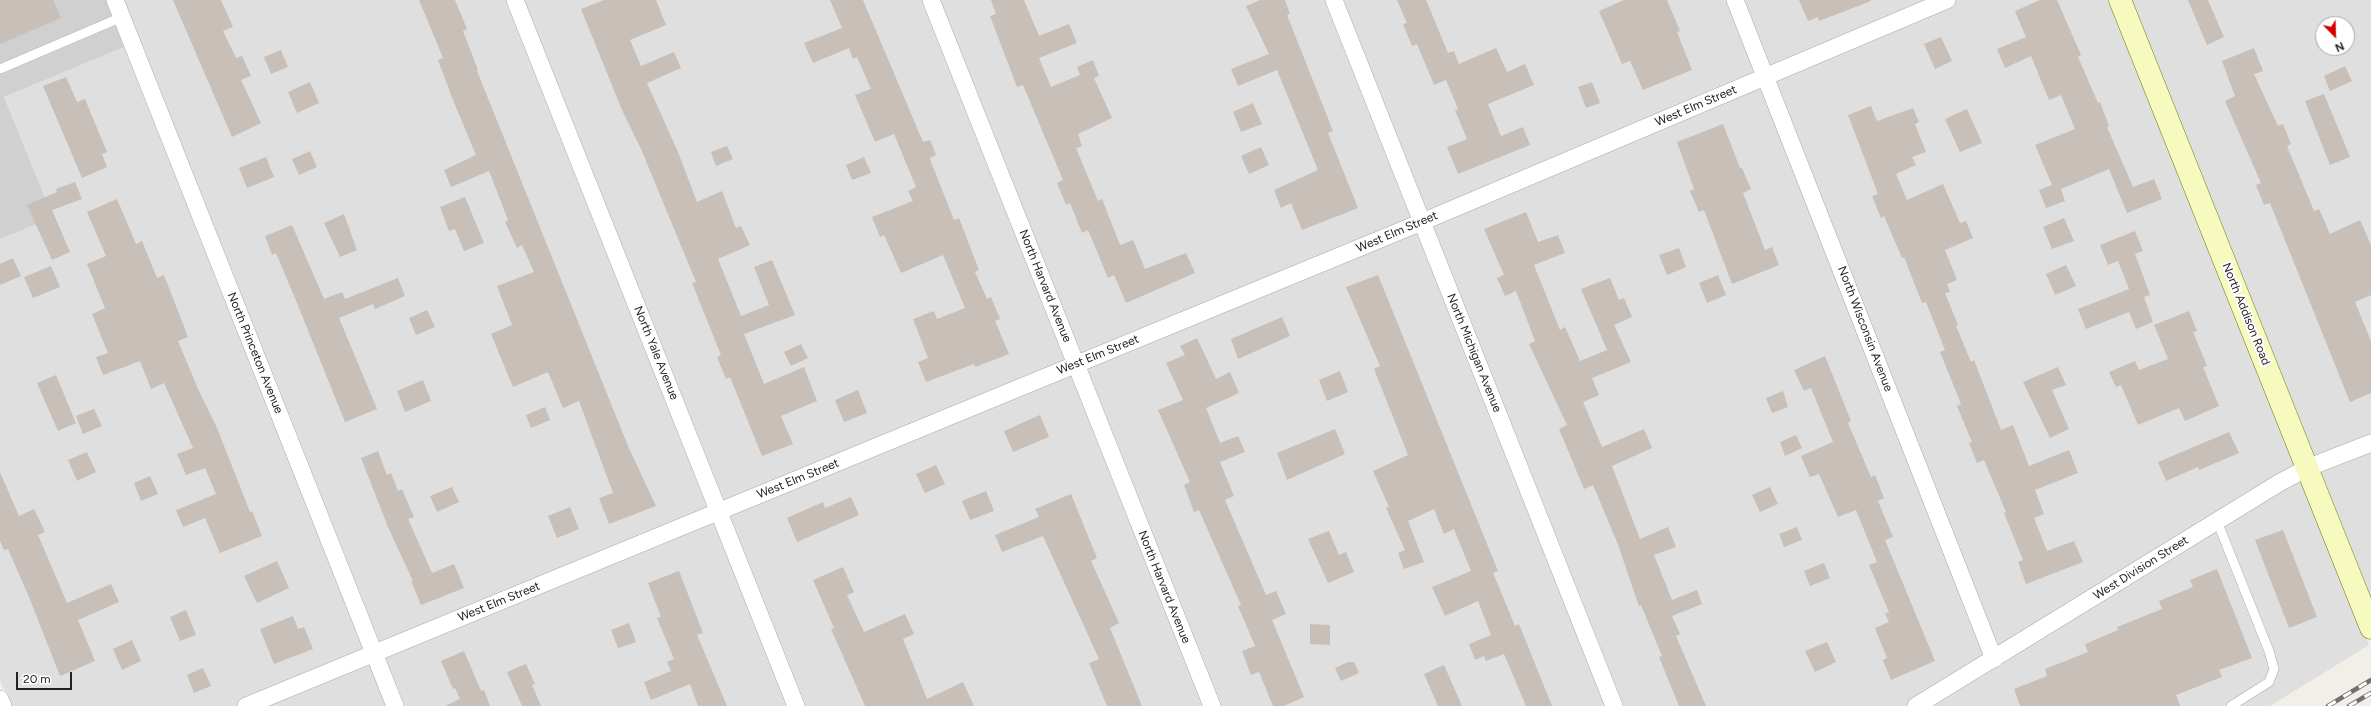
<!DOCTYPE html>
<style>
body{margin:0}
#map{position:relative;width:2371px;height:706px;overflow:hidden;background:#f2efe9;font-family:Figtree,sans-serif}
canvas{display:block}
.north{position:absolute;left:2315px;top:16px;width:40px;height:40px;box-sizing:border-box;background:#fff;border:1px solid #a7a7a7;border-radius:50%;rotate:157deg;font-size:11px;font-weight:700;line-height:16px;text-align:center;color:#222}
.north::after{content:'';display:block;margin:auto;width:14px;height:18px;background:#d40000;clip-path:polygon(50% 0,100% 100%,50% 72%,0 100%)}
.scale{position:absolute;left:16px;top:672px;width:56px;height:18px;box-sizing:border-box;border:2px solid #222;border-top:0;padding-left:5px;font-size:12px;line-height:14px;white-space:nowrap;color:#222;-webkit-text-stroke:3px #fff;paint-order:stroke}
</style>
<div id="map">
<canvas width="2371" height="706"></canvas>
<div class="north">N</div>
<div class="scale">20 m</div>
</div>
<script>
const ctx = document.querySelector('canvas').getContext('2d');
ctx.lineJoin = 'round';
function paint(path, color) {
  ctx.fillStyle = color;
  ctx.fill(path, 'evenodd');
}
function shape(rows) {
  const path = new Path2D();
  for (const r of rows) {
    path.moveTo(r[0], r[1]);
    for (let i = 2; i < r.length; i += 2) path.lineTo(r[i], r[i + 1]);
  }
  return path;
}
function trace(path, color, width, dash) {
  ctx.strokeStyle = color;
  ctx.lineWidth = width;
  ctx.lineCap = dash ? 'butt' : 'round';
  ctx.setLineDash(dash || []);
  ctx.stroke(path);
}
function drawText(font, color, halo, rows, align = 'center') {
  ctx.font = font + ' Figtree,sans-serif';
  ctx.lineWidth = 4;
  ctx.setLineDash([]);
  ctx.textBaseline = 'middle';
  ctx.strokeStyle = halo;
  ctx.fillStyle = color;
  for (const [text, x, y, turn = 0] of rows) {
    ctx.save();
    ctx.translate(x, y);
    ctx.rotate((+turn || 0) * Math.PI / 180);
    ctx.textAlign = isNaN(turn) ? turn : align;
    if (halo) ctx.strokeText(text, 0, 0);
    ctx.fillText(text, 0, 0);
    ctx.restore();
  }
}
paint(shape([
 [117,0,2113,0,2369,645,2270,706,11,706,0,680,0,239,53,216,4,97,124,47],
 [2128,0,2371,0,2371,614],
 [2323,24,2347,24,2347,48,2323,48]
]), '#e0dfdf');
paint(shape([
 [0,0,106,0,124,47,4,97,53,217,0,239]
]), '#d0d0d0');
paint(shape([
 [0,0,53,0,61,18,0,44],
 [173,0,221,0,233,27,223,31,236,58,242,56,251,76,241,80,261,123,232,137],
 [419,0,455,0,467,29,463,31,478,70,477,71,628,446,656,506,609,524,599,498,613,493,579,401,563,408,548,372,513,387,491,334,512,325,497,286,534,272,522,245,517,248,505,222,508,220,489,171,451,187,444,170,476,155,453,100,438,60,443,58],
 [604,0,656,0,666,25,630,40,641,66,674,52,681,68,647,83,678,152,697,202,722,191,736,228,741,226,750,245,718,259,741,316,769,305,754,267,772,260,795,315,744,334,764,384,804,367,817,401,781,416,793,444,762,456,730,377,726,379,717,357,721,355,692,283,696,282,641,149,622,110,581,9],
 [830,0,863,0,923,142,930,140,936,155,930,158,931,162,954,220,959,218,979,270,975,272,987,299,991,297,1000,319,995,321,1009,354,975,367,974,364,926,382,918,362,928,358,913,319,934,311,937,319,965,308,943,255,901,273,884,235,880,237,872,217,913,201,908,191,916,187,894,134,875,142,855,95,871,89,857,57,853,59,849,48,813,63,804,43,842,28],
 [991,0,1024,0,1039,36,1069,24,1077,43,1039,58,1051,87,1080,75,1077,67,1093,60,1099,76,1094,78,1112,118,1078,134,1082,146,1076,148,1098,201,1102,199,1120,245,1133,240,1145,269,1186,253,1195,273,1126,303,1114,275,1108,278,1088,230,1082,233,1070,203,1066,205,1057,183,1063,180,1023,85,1017,87,990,16,996,14],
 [1260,0,1285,0,1290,14,1287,15,1333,131,1328,133,1358,208,1302,230,1291,203,1281,208,1274,190,1318,170,1277,70,1238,86,1231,69,1269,54,1246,6],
 [1397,0,1426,0,1448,53,1454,51,1459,64,1496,48,1507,72,1525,64,1534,85,1488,104,1501,136,1523,127,1530,145,1458,174,1447,147,1467,139,1455,110,1458,109,1446,80,1434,85,1417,44,1412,46,1403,24,1407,23],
 [1624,0,1667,0,1680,31,1677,32,1692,70,1643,90,1630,61,1622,64,1599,11],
 [1799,0,1870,0,1871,1,1819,21,1818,17,1808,21],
 [2040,0,2057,0,2081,55,2078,57,2098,103,2100,102,2109,126,2107,127,2133,187,2154,179,2162,199,2127,213,2109,169,2061,189,2065,201,2046,208,2039,190,2052,185,2035,145,2075,129,2061,95,2049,100,2031,56,2005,68,1997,49,2026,37,2015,11],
 [2188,0,2208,0,2224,37,2207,45],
 [1941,37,1952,61,1935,69,1924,44],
 [2254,48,2263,71,2254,74,2278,126,2283,124,2291,144,2287,146,2314,211,2319,209,2330,234,2360,220,2371,245,2371,295,2355,302,2371,341,2371,393,2350,402,2270,203,2264,205,2256,185,2261,183,2225,101,2235,96,2222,61],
 [281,50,288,67,271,74,264,57],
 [2345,66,2352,81,2330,91,2324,76],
 [66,77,77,102,85,99,107,152,102,154,107,167,82,178,43,86],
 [310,82,319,103,297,113,288,92],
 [1592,82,1600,103,1586,108,1578,87],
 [2324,94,2350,157,2330,165,2305,101],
 [1253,103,1262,124,1241,132,1233,112],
 [1871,106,1877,121,1913,108,1919,122,1915,124,1926,152,1912,157,1916,165,1896,174,1907,200,1943,184,1960,223,1966,221,1973,238,1945,250,1957,280,1947,284,1950,292,1945,293,1958,325,1956,326,1971,362,1974,360,2001,430,2013,425,2029,466,2069,450,2078,473,2035,490,2044,514,2034,518,2047,551,2074,541,2083,562,2026,584,2018,562,2023,560,2004,513,2006,512,1984,460,1977,463,1969,443,1972,442,1957,406,1961,404,1940,352,1945,350,1926,302,1922,303,1904,257,1902,258,1884,216,1881,218,1872,196,1878,194,1848,115],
 [1967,109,1982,143,1960,152,1945,119],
 [1723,124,1740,168,1742,168,1751,189,1743,193,1765,250,1772,247,1779,265,1732,284,1704,210,1699,212,1690,191,1694,189,1677,142],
 [727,146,733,159,716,166,711,152],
 [1261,147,1269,165,1249,174,1241,156],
 [310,151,317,167,299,175,292,159],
 [266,157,274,177,247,188,239,168],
 [864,157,871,173,852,180,846,165],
 [75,182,82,199,52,210,70,252,52,260,27,205,57,192,56,189],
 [465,197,484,243,464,251,455,229,449,231,440,207],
 [117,199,136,244,142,241,157,278,164,275,188,337,178,341,198,389,217,428,250,512,252,511,262,536,220,553,205,518,183,527,176,510,216,494,205,468,186,475,177,454,193,448,164,383,151,389,140,361,103,375,96,357,108,353,92,314,105,308,87,264,106,256,87,212],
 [1526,212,1538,242,1558,235,1565,253,1534,265,1560,330,1565,327,1580,361,1607,350,1581,289,1610,278,1619,300,1624,298,1632,317,1614,325,1631,362,1592,378,1599,395,1583,402,1602,447,1644,429,1652,448,1612,466,1640,539,1668,527,1676,547,1654,555,1672,600,1697,590,1702,604,1672,616,1680,634,1676,636,1706,706,1679,706,1659,657,1662,656,1641,605,1639,606,1617,542,1593,485,1584,489,1559,429,1567,425,1529,344,1535,341,1516,291,1505,296,1497,278,1504,275,1484,229],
 [344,214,357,250,340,257,324,223],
 [2064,218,2074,241,2052,249,2043,227],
 [292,225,324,299,342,292,345,299,398,278,405,296,375,309,373,304,339,318,377,409,345,422,297,303,276,253,272,255,265,236],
 [2135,231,2143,251,2135,254,2150,295,2144,297,2153,322,2136,329,2129,312,2086,329,2078,309,2129,289,2118,261,2108,265,2100,245],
 [1679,248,1686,267,1667,275,1659,255],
 [13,258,21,276,0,285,0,264],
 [2066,265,2076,286,2055,295,2046,274],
 [51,266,60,287,33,298,24,277],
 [1378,275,1498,571,1493,573,1515,626,1519,624,1552,706,1526,706,1504,654,1486,661,1484,656,1475,660,1469,644,1491,635,1478,601,1445,616,1432,587,1471,571,1454,529,1444,534,1434,509,1408,521,1424,562,1404,569,1398,553,1405,550,1386,508,1389,507,1373,471,1408,455,1374,369,1380,366,1346,287],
 [1718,275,1726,295,1707,303,1699,283],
 [427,310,435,327,416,335,409,318],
 [2189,311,2197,331,2193,332,2207,366,2203,367,2219,406,2185,421,2179,408,2138,425,2121,385,2116,387,2109,372,2135,361,2139,370,2168,359,2154,325],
 [1282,317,1290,336,1238,359,1231,339],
 [1197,338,1216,379,1230,372,1239,393,1206,408,1220,443,1238,436,1245,452,1220,462,1234,496,1225,500,1266,595,1276,591,1286,614,1272,620,1304,697,1284,706,1273,706,1259,672,1251,675,1242,651,1255,646,1238,606,1241,605,1199,510,1194,512,1184,485,1190,482,1158,410,1183,400,1166,363,1185,355,1180,346],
 [801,344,808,358,791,366,784,352],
 [1825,356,1851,421,1848,423,1871,477,1875,475,1884,498,1878,501,1893,537,1885,540,1935,661,1891,680,1883,660,1887,658,1875,628,1889,622,1885,614,1889,612,1869,565,1877,562,1856,510,1838,517,1819,474,1810,477,1801,456,1833,442,1811,388,1804,391,1794,370],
 [2058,367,2066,385,2052,390,2069,429,2050,438,2023,382],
 [1340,371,1348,392,1327,401,1319,380],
 [56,375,76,423,58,431,37,383],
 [423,380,431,401,405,412,397,391],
 [858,390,867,413,844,422,835,400],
 [1783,391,1788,407,1772,413,1766,398],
 [545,407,550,420,531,428,526,415],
 [94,409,102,426,83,434,76,416],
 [1040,415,1049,437,1013,452,1004,431],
 [1335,429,1345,454,1287,480,1277,453],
 [2229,432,2239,453,2199,470,2198,467,2166,481,2158,462],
 [1796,435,1802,448,1785,456,1780,442],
 [378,451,387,475,391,473,398,491,402,489,414,517,408,519,432,573,454,564,464,588,421,605,411,581,413,581,388,527,361,458],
 [87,452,96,472,77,481,68,460],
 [936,465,945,484,925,493,916,474],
 [0,472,19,516,34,509,45,532,38,535,67,603,111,584,119,602,78,620,95,661,60,676,29,597,8,549,4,550,0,541],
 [150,476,158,494,141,501,134,483],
 [452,487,459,502,437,512,430,496],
 [1770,487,1778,504,1760,512,1752,495],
 [986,491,994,511,970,520,962,501],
 [1071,494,1097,558,1091,561,1119,623,1110,628,1142,706,1107,706,1089,663,1099,659,1043,536,1002,552,995,535,1039,517,1035,509],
 [851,497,859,515,797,542,787,518,823,502,825,508],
 [570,507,579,529,557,538,548,516],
 [1797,527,1802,540,1784,547,1779,534],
 [2283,530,2317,617,2289,628,2255,540],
 [1329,531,1339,555,1346,552,1354,572,1328,583,1308,539],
 [277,561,289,588,257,603,244,576],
 [1824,563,1830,578,1810,586,1804,571],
 [843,567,854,592,847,595,864,632,905,614,914,634,903,639,927,699,963,682,974,706,865,706,831,629,834,628,813,580],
 [2217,569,2252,658,2219,670,2222,677,2176,695,2180,706,2020,706,2014,689,2047,676,2045,669,2088,652,2085,644,2118,630,2117,627,2162,609,2159,601,2193,587,2190,580],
 [679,571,703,633,697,635,727,706,698,706,690,684,651,700,644,682,671,671,667,662,674,659,657,618,661,617,648,583],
 [186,610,196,635,180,641,170,617],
 [293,616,298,629,304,627,313,649,274,664,260,629],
 [629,623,636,642,618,648,611,630],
 [1310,624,1330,625,1330,645,1310,644],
 [132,640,141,661,122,670,113,649],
 [1827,642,1836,662,1815,672,1805,651],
 [464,651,481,691,484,690,490,706,445,706,460,699,455,688,453,689,441,661],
 [1348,662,1354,662,1359,673,1341,681,1335,668],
 [526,664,535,684,532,685,541,706,522,706,507,672],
 [1444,665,1462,706,1438,706,1424,674],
 [203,668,211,686,194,693,187,675]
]), '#c7bfb8');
const lane = shape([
 [0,69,122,17],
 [2217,521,2269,651,2274,669,2269,682,2231,706]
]);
const street = shape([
 [115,0,395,706],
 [515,0,796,706],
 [931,0,1212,706],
 [1334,0,1614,706],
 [1735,0,1994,659],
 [0,699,3,706],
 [246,706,1422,222,1947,0],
 [1916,706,2279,483,2307,468,2371,443]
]);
const secondary = shape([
 [2120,0,2371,628]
]);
trace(lane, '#a9a9a9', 10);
trace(street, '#a9a9a9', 18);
trace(secondary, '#707d05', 23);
trace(lane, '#fff', 9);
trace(street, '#fff', 17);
trace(secondary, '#f7fabf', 22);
const rail = shape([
 [2328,706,2371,680],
 [2349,706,2371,693]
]);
trace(rail, '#707070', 4.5);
trace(rail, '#fff', 3, [9]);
drawText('12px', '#222', '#fff', [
 ["West Elm Street",1696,106,-23],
 ["West Elm Street",1397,232,-23],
 ["North Harvard Avenue",1045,286,68],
 ["North Addison Road",2246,314,68],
 ["North Wisconsin Avenue",1865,329,69],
 ["North Princeton Avenue",255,353,68],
 ["North Yale Avenue",656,353,68],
 ["North Michigan Avenue",1474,353,68],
 ["West Elm Street",1098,355,-22],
 ["West Elm Street",798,479,-22],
 ["West Division Street",2141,568,-32],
 ["North Harvard Avenue",1164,587,68],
 ["West Elm Street",499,602,-22]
]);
</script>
